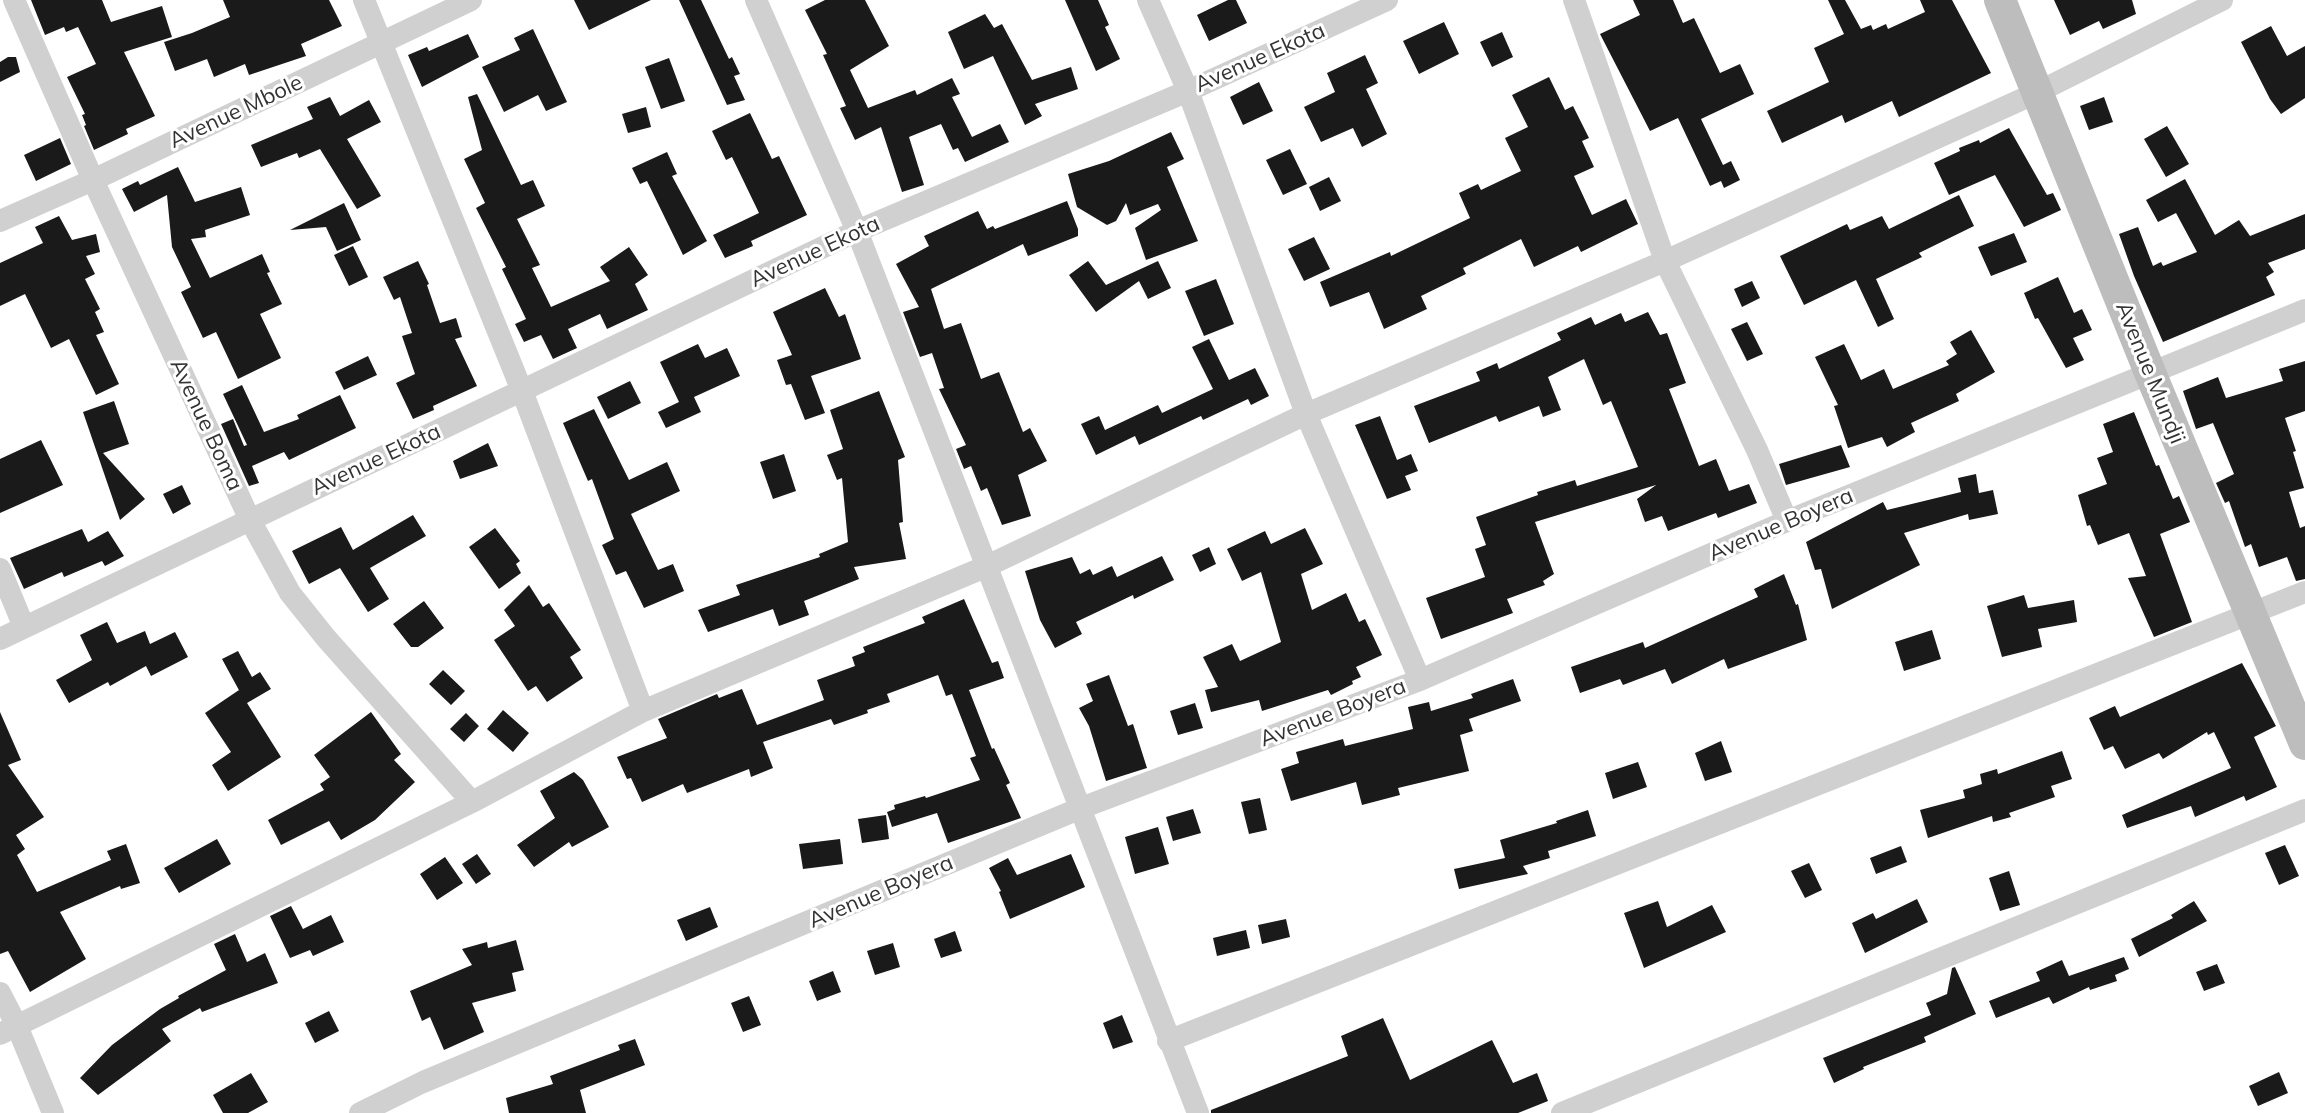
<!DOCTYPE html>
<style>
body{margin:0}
canvas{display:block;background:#fff}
</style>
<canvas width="2305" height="1113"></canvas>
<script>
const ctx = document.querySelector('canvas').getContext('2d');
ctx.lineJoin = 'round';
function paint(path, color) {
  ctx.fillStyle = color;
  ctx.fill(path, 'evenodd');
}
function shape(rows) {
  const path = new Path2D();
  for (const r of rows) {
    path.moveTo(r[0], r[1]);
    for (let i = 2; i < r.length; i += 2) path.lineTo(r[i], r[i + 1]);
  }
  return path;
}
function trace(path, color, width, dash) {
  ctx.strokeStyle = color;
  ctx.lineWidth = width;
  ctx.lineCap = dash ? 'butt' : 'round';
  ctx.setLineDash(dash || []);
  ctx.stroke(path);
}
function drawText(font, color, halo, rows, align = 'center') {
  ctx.font = font + ' Mulish,sans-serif';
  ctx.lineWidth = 6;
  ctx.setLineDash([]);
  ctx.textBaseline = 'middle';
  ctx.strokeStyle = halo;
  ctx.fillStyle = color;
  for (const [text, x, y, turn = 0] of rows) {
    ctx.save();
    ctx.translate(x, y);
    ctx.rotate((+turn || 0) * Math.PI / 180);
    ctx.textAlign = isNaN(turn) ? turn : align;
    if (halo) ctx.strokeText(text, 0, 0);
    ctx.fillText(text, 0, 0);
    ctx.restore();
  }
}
paint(shape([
 [31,0,102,0,111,22,162,6,172,37,124,52,155,116,126,129,128,134,94,150,84,126,86,125,82,115,85,114,67,77,96,64,78,27,66,32,64,27,45,35],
 [223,0,329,0,342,26,301,44,306,56,249,75,245,64,214,77,207,59,175,71,164,42,192,33,230,17],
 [574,0,651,0,589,30],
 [679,0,701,0,729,59,732,57,740,74,734,76,745,100,727,105],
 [825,0,865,0,889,46,850,70,868,108,915,90,917,95,952,78,960,94,952,97,972,137,1000,124,1009,142,965,162,958,148,953,150,941,124,909,137,924,185,902,192,881,127,855,140,840,108,846,106,823,55,827,54,805,10],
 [1065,0,1098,0,1109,25,1105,27,1120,59,1096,71],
 [1228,0,1236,0,1247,23,1209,41,1197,15],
 [1633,0,1673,0,1683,23,1694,18,1720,73,1740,64,1754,94,1701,119,1723,165,1731,161,1740,180,1724,188,1721,181,1710,186,1678,118,1650,131,1600,34,1640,15],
 [1828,0,1845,0,1861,29,1871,25,1873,30,1886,24,1888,29,1925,12,1920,0,1952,0,1991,73,1899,117,1892,101,1845,123,1842,115,1782,143,1767,111,1829,82,1814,48,1844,34],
 [2054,0,2132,0,2136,14,2103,29,2099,21,2070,35],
 [985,14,994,28,1002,24,1032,80,1071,67,1078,89,1035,104,1042,116,1025,125,993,56,964,69,948,32],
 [1444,22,1459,54,1419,74,1403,41],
 [2271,26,2287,56,2305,46,2305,98,2281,114,2270,99,2241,42],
 [533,29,567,102,546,111,538,95,504,112,482,67,520,50,514,38],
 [1502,32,1513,57,1492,67,1480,42],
 [468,34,479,57,422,87,408,55,427,47,429,51],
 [1365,55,1378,83,1366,89,1387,134,1362,147,1353,128,1321,142,1304,107,1335,92,1327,73],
 [8,57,16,57,20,72,0,82,0,62],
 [669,58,685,101,661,109,645,67],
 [1549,77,1565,110,1573,106,1589,138,1582,141,1594,167,1574,176,1592,215,1626,199,1638,224,1581,252,1578,246,1534,267,1521,239,1463,268,1466,274,1421,296,1427,309,1384,329,1369,292,1330,307,1320,282,1390,252,1391,256,1470,218,1459,193,1478,184,1481,190,1521,171,1505,138,1528,127,1512,95],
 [1259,82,1273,111,1243,125,1230,97],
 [477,94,521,185,533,180,545,206,517,219,540,265,532,268,551,307,610,281,600,267,629,247,648,275,635,284,648,310,607,329,600,314,568,329,577,348,553,359,541,335,524,342,515,324,526,319,502,269,506,267,476,208,485,203,464,159,482,150,468,97],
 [330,97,340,116,369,100,381,122,347,139,381,196,357,209,320,149,299,158,297,153,261,167,251,145,313,119,307,107],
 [2104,97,2113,122,2089,130,2080,106],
 [646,107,651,127,628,133,622,114],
 [750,113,772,159,779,156,807,215,751,241,753,246,725,258,713,235,759,213,732,157,726,160,712,131],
 [2167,126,2189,164,2166,177,2144,139],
 [2009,128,2047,195,2053,193,2061,210,2024,227,1995,175,1949,195,1934,163,1960,151,1959,148,1979,140,1980,143],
 [1171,132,1184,159,1167,167,1198,241,1146,260,1135,228,1161,210,1158,204,1130,215,1126,203,1116,221,1107,225,1077,207,1068,174,1109,161],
 [60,138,71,164,36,181,24,155],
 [1290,149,1307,184,1283,195,1266,160],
 [667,152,677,174,672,176,707,241,683,255,647,181,640,184,632,168],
 [178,167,195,202,241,187,250,215,205,230,206,237,191,239,210,278,262,254,270,272,267,273,282,304,260,314,281,358,238,379,216,332,203,338,181,292,191,287,172,247,167,195,134,212,122,189,138,181,140,185],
 [1329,177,1341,201,1320,211,1309,187],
 [2185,179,2215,235,2239,220,2250,236,2305,214,2305,249,2268,263,2274,272,2266,277,2275,295,2163,342,2134,276,2119,234,2138,227,2153,266,2161,262,2163,266,2197,252,2176,213,2158,222,2146,200],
 [1959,195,1974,226,1919,253,1922,257,1876,279,1894,319,1878,327,1856,280,1804,305,1780,256,1847,224,1850,230,1882,216,1889,229],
 [1067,201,1078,229,1078,236,1028,256,1023,244,931,289,944,329,961,323,981,379,999,372,1023,432,1030,428,1047,461,1018,475,1031,516,1002,525,987,488,981,491,971,466,964,469,956,449,966,445,939,389,944,388,932,353,920,357,903,312,919,307,896,264,929,246,924,236,978,211,987,229,993,226,995,229],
 [344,203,361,240,337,251,326,227,290,230],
 [59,216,72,240,96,234,100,252,86,256,95,274,85,279,100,309,95,312,104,332,96,335,119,384,96,395,69,339,51,348,25,294,0,306,0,263,43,243,35,227],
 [2014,233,2027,262,1991,276,1978,247],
 [1314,237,1330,269,1304,281,1288,249],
 [353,246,368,277,349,286,334,255],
 [418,261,429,284,427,285,440,323,456,318,462,337,455,339,477,386,433,406,434,410,413,419,396,383,415,374,402,336,412,333,400,297,394,300,383,277],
 [1088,261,1106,285,1158,261,1171,288,1148,299,1139,281,1096,312,1069,275],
 [2058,277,2074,313,2082,309,2092,330,2073,338,2084,360,2066,368,2038,318,2035,319,2024,293],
 [1216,279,1234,324,1204,336,1185,291],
 [1752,281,1760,298,1742,307,1734,289],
 [825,288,839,317,845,314,861,359,811,376,825,413,805,420,791,384,786,385,777,360,792,355,773,312],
 [1648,312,1660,335,1667,333,1686,383,1669,389,1699,466,1716,459,1729,491,1749,484,1757,503,1718,518,1716,513,1668,531,1662,516,1645,522,1637,499,1656,485,1535,522,1554,574,1543,581,1545,585,1507,599,1513,613,1441,639,1426,598,1485,577,1475,549,1486,545,1476,517,1538,495,1537,492,1575,480,1577,486,1638,467,1611,401,1603,405,1584,359,1548,377,1561,410,1543,417,1539,406,1499,422,1496,416,1429,443,1414,406,1480,381,1476,372,1497,363,1499,369,1561,340,1557,333,1591,317,1595,325,1621,313,1625,322],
 [1747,322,1763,354,1747,361,1731,329],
 [1971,330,1995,372,1956,394,1959,401,1911,423,1915,432,1887,447,1882,437,1848,448,1834,406,1838,405,1815,357,1844,344,1861,380,1884,369,1893,389,1949,365,1946,361,1957,354,1950,342],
 [1209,339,1229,380,1255,368,1269,396,1251,405,1248,399,1203,420,1201,416,1139,445,1135,436,1096,455,1081,424,1099,416,1105,430,1158,405,1162,413,1213,389,1192,347],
 [698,344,705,358,727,348,740,376,694,397,701,412,666,428,658,412,679,402,660,362],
 [368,356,377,375,344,390,335,372],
 [2305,361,2305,411,2285,418,2296,451,2293,452,2304,488,2289,492,2300,528,2305,526,2305,579,2296,581,2287,557,2259,567,2251,544,2245,547,2229,501,2225,503,2216,483,2234,474,2213,423,2196,429,2183,391,2218,377,2226,398,2283,381,2279,369],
 [630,381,641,403,608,419,597,397],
 [242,385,264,432,299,419,297,415,340,395,356,428,289,460,284,452,252,466,259,483,249,486,221,424,233,419,244,446,247,445,223,394],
 [879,391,905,457,898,460,903,522,899,523,906,559,854,567,859,579,804,601,809,615,779,626,773,609,708,632,698,610,740,595,736,585,820,557,819,554,848,542,842,478,837,480,827,455,843,449,830,410],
 [114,401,129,444,103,453,145,499,120,520,83,412],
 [594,409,629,480,667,462,680,491,631,514,658,570,673,564,684,591,644,608,626,571,616,575,602,545,614,539,592,479,588,481,563,423],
 [2134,412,2156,466,2159,465,2173,499,2179,496,2190,522,2160,534,2192,622,2154,637,2128,578,2146,576,2129,533,2098,545,2090,525,2087,526,2078,495,2107,484,2097,458,2113,452,2103,424],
 [1380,416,1397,460,1411,454,1418,471,1405,476,1411,490,1387,499,1355,425],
 [41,440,63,485,0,513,0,459],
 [488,443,498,466,460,479,453,461],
 [1841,445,1850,467,1786,485,1779,464],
 [784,454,796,491,773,499,760,462],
 [1976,474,1979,493,1993,490,1998,514,1969,520,1968,514,1904,533,1920,565,1832,609,1821,569,1815,570,1806,542,1883,502,1887,510,1961,492,1958,478],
 [182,485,191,504,173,514,163,494],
 [413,515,426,536,370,568,389,599,368,612,340,568,309,584,292,551,341,527,353,550],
 [495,528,520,561,516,564,521,573,499,589,469,547],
 [1305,528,1323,564,1301,574,1312,610,1346,593,1359,622,1365,619,1382,655,1356,667,1361,677,1352,681,1353,684,1331,695,1328,690,1262,711,1259,700,1211,712,1205,690,1218,687,1203,657,1232,644,1240,661,1281,642,1261,572,1242,581,1227,549,1265,531,1271,544],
 [82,529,88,542,108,531,124,556,105,566,102,561,64,577,62,572,24,589,10,558],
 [1209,547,1216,564,1200,572,1192,555],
 [1162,556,1174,580,1134,599,1133,595,1076,622,1082,634,1055,648,1040,620,1025,571,1072,557,1080,574,1090,569,1093,575,1112,566,1117,577],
 [1784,574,1796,605,1798,604,1807,640,1728,669,1724,659,1672,684,1665,669,1623,685,1620,679,1580,693,1571,667,1643,642,1645,648,1758,597,1754,589],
 [529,585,543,607,549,603,581,650,570,657,583,678,547,702,536,686,528,691,494,640,515,626,504,610],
 [2024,595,2028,608,2074,600,2077,622,2038,629,2042,647,2002,657,1987,606],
 [964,599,992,663,998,661,1004,678,969,690,992,749,994,748,1010,783,1006,785,1021,818,948,843,937,813,892,827,887,812,895,809,894,805,925,796,926,798,980,780,970,758,976,756,952,694,946,696,938,675,887,694,890,702,867,710,868,713,834,725,831,719,763,742,773,768,751,777,749,769,687,793,683,784,642,802,631,778,627,779,617,757,667,738,658,719,717,694,719,698,742,689,757,725,824,700,817,680,855,666,852,657,865,652,863,647,925,623,922,617],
 [424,601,444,628,418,647,411,647,393,624],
 [107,622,117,643,145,631,150,644,175,632,188,657,151,676,146,666,110,686,108,682,69,703,56,680,92,660,80,635],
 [1932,630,1941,659,1904,671,1895,642],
 [238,651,252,677,260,672,271,689,247,703,281,757,228,791,212,765,231,752,205,713,239,690,240,692,222,659],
 [2242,663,2276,726,2254,737,2277,787,2246,801,2244,796,2195,817,2191,806,2127,828,2122,815,2231,768,2214,732,2208,735,2207,732,2163,759,2159,753,2125,769,2113,746,2104,750,2089,718,2115,706,2120,717],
 [443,670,465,691,451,705,429,684],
 [1109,675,1128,726,1133,724,1147,768,1106,781,1089,726,1079,708,1093,701,1086,684],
 [1513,679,1521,701,1469,719,1473,731,1460,735,1469,771,1398,788,1400,795,1362,805,1356,782,1291,801,1281,769,1299,763,1296,752,1343,739,1345,746,1413,729,1408,707,1429,702,1431,711,1473,698,1471,694],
 [1195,703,1203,728,1178,735,1170,711],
 [503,710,529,733,513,752,487,729],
 [0,712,21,760,8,765,44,817,16,835,25,849,17,855,37,892,111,860,107,851,126,844,140,883,121,889,120,886,60,912,86,959,30,992,8,951,0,954],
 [371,712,401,754,394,760,415,782,375,820,341,840,329,821,281,845,268,820,324,790,320,784,330,777,314,755],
 [466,713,479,726,464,742,450,729],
 [1721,741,1732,772,1705,781,1695,753],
 [2062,751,2072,779,2051,786,2055,797,2009,813,2011,817,1993,822,1992,816,1928,838,1920,810,1965,798,1963,790,1982,784,1980,774,1997,769,1998,774],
 [1638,762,1647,787,1613,799,1605,773],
 [574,772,583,780,609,827,572,847,569,842,534,867,517,845,555,818,540,791],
 [1260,798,1267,830,1249,834,1241,802],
 [1193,809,1201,833,1173,841,1166,817],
 [1588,810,1596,836,1548,851,1550,858,1523,866,1528,874,1459,889,1454,869,1505,858,1500,840,1557,823,1556,821],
 [886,815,889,839,862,843,858,819],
 [1158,827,1169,864,1135,874,1125,837],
 [217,839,231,864,179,893,164,868],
 [840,839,843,864,803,869,799,844],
 [2285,845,2299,876,2279,885,2265,853],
 [1901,846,1907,862,1876,874,1870,858],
 [477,854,491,874,476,884,462,864],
 [1071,854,1085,887,1010,919,999,892,1001,891,989,868,1008,858,1017,875],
 [445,857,463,883,437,900,420,874],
 [1809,863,1822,890,1805,898,1791,871],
 [2009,871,2020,905,2000,911,1989,878],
 [1917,899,1928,922,1865,953,1852,923,1873,913,1876,919],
 [1658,901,1667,927,1712,905,1726,932,1644,968,1624,913],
 [2194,901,2207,921,2139,957,2131,939,2173,918,2171,915],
 [291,906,303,929,331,915,344,942,313,956,310,950,290,958,270,916],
 [710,907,718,927,686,941,677,920],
 [1286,919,1290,937,1262,944,1258,925],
 [1246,930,1250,948,1217,956,1213,938],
 [955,931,962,951,941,958,934,939],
 [235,934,247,962,265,953,278,983,202,1012,200,1008,162,1029,171,1041,98,1095,80,1078,112,1045,160,1009,179,998,178,996,226,970,214,944],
 [516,940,524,970,512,973,516,991,472,1003,484,1032,444,1050,430,1017,422,1021,410,991,472,965,462,949,487,942,488,948],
 [893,943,900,967,875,975,867,951],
 [2124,957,2129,969,2115,975,2117,981,2090,990,2089,987,2053,1004,2049,997,1996,1018,1989,1001,2040,981,2036,972,2062,960,2069,976],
 [2217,964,2225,983,2204,991,2196,972],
 [1955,967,1976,1014,1924,1037,1926,1042,1863,1067,1864,1069,1834,1083,1823,1058,1931,1015,1926,1003,1947,994,1952,968],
 [833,971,841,992,817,1001,809,981],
 [749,996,761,1025,743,1032,731,1003],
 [329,1011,339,1031,315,1043,305,1023],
 [1122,1015,1133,1042,1113,1049,1103,1023],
 [1383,1018,1410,1080,1492,1040,1513,1083,1537,1073,1548,1101,1518,1113,1211,1113,1211,1110,1348,1056,1341,1036],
 [635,1039,645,1065,580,1090,586,1113,509,1113,506,1098,553,1084,550,1076,620,1050,618,1045],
 [2279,1072,2288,1093,2258,1106,2249,1086],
 [251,1073,268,1102,248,1113,223,1113,213,1095]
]), '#1a1a1a');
trace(shape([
 [14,0,93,180,250,520,290,593,326,638,472,802],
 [364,0,522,391,643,711],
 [756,0,857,231,1198,1113],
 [1148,0,1188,91,1306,414,1420,680],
 [1574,0,1665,261,1757,450,1787,521],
 [0,221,93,180,471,0],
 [0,569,24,627],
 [0,639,857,231,1188,91,1387,0],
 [0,993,17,1026,53,1113],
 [0,1034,472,802,643,711,985,567,1306,414,1665,261,2036,93,2222,0],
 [1168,1041,2305,592],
 [360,1113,423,1082,1081,808,1420,680,1787,521,2305,310],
 [1562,1113,2305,810]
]), '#d0d0d0', 22);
trace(shape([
 [2000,0,2151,375,2305,744]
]), '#bdbdbd', 32);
drawText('22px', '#333', '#fff', [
 ["Avenue Ekota",1260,58,-24],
 ["Avenue Mbole",236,112,-25],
 ["Avenue Ekota",815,252,-25],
 ["Avenue Mundji",2150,373,68],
 ["Avenue Boma",206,425,65],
 ["Avenue Ekota",376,460,-25],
 ["Avenue Boyera",1781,525,-23],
 ["Avenue Boyera",1333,713,-21],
 ["Avenue Boyera",881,892,-23]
]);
</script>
